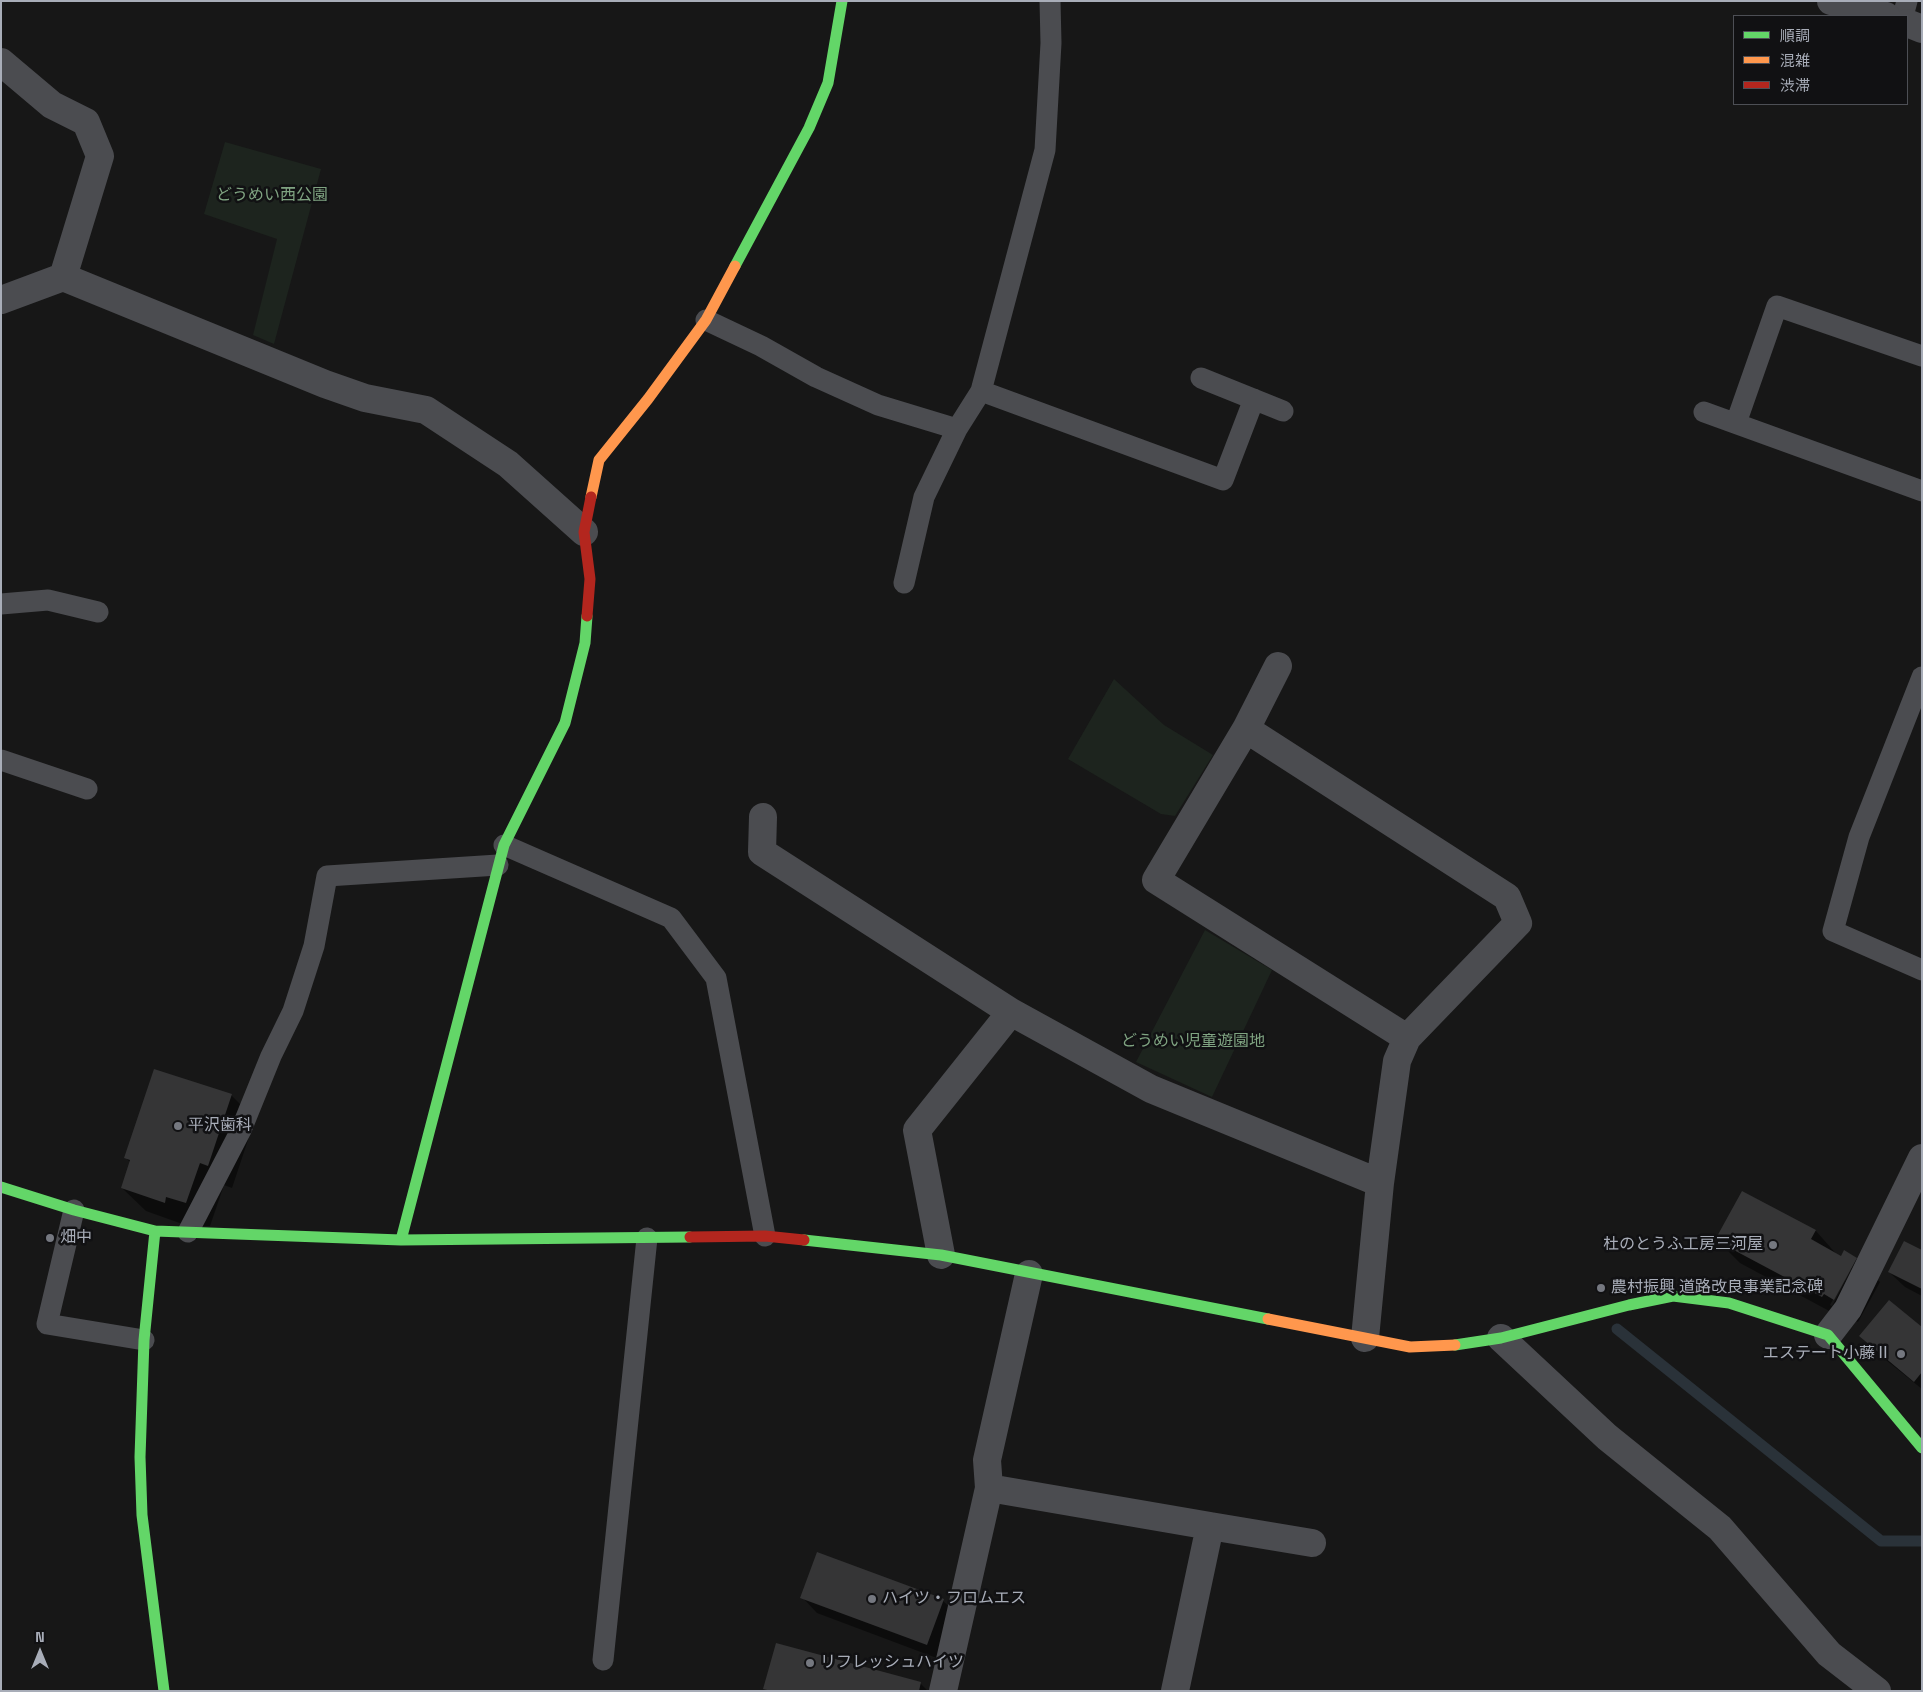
<!DOCTYPE html>
<meta charset="utf-8">
<style>
body{margin:0}
#map{position:relative;width:1923px;height:1692px;overflow:hidden;background:#171717;font-family:"Space Grotesk","Noto Sans JP",sans-serif}
canvas{display:block}
.frame{position:absolute;inset:0;border:2px solid #a8adb8;pointer-events:none}
.legend{position:absolute;left:1733px;top:15px;width:175px;height:90px;box-sizing:border-box;background:#111113;border:1px solid #4d4f55;margin:0;padding:6px 9px;list-style:none;font-size:15px;color:#a8adb8}
.legend li{display:flex;align-items:center;gap:10px;height:25px}
.legend b{width:25px;border:1px solid #4d4f55}
.north{position:absolute;left:15px;top:1627px;width:50px;height:50px;-webkit-text-stroke:4px #111113;paint-order:stroke;rotate:0deg;font-size:14px;font-weight:700;line-height:20px;text-align:center;color:#a8adb8}
.north::after{content:'';display:block;margin:auto;width:18px;height:22px;background:#a8adb8;clip-path:polygon(50% 0,100% 100%,50% 72%,0 100%)}
</style>
<div id="map">
<canvas width="1923" height="1692"></canvas>
<div class="frame"></div>
<ul class="legend">
<li><b style="height:6px;background:#63d668"></b>順調</li>
<li><b style="height:6px;background:#ff974d"></b>混雑</li>
<li><b style="height:6px;background:#b3261e"></b>渋滞</li>
</ul>
<div class="north">N</div>
</div>
<script>
const ctx = document.querySelector('canvas').getContext('2d');
ctx.lineJoin = 'round';
function paint(path, color) {
  ctx.fillStyle = color;
  ctx.fill(path, 'evenodd');
}
function shape(rows) {
  const path = new Path2D();
  for (const r of rows) {
    path.moveTo(r[0], r[1]);
    for (let i = 2; i < r.length; i += 2) path.lineTo(r[i], r[i + 1]);
  }
  return path;
}
function trace(path, color, width, dash) {
  ctx.strokeStyle = color;
  ctx.lineWidth = width;
  ctx.lineCap = dash ? 'butt' : 'round';
  ctx.setLineDash(dash || []);
  ctx.stroke(path);
}
function drawText(font, color, halo, rows, align = 'center') {
  ctx.font = font + ' "Space Grotesk","Noto Sans JP",sans-serif';
  ctx.lineWidth = 5;
  ctx.setLineDash([]);
  ctx.textBaseline = 'middle';
  ctx.strokeStyle = halo;
  ctx.fillStyle = color;
  for (const [text, x, y, turn = 0] of rows) {
    ctx.save();
    ctx.translate(x, y);
    ctx.rotate((+turn || 0) * Math.PI / 180);
    ctx.textAlign = isNaN(turn) ? turn : align;
    if (halo) ctx.strokeText(text, 0, 0);
    ctx.fillText(text, 0, 0);
    ctx.restore();
  }
}
paint(shape([
 [225,142,321,169,274,344,253,335,277,239,204,214],
 [1114,679,1164,725,1213,755,1175,816,1161,814,1068,759],
 [1205,930,1272,970,1212,1097,1136,1062]
]), '#1d241e');
paint(shape([
 [231,1095,255,1119,232,1188,224,1185,210,1226,188,1226,146,1211,122,1188,131,1163,126,1158],
 [1743,1192,1816,1231,1838,1256,1856,1259,1880,1282,1858,1322,1848,1317,1846,1320,1740,1263,1717,1240],
 [1849,1270,1851,1270,1832,1306,1830,1305],
 [1922,1251,1922,1296,1905,1287,1889,1272],
 [1922,1328,1922,1389,1876,1352,1860,1336],
 [802,1597,943,1601,959,1616,942,1660,817,1613],
 [921,1684,928,1691,767,1691,765,1688]
]), '#0007');
trace(shape([
 [1617,1329,1881,1541,1922,1541]
]), '#2a3239', 11);
paint(shape([
 [154,1069,232,1094,208,1166,200,1163,186,1203,166,1197,165,1203,121,1188,130,1160,124,1158],
 [1742,1191,1816,1230,1811,1239,1841,1256,1844,1250,1857,1258,1834,1300,1824,1294,1822,1297,1715,1240],
 [1904,1241,1922,1250,1922,1289,1888,1272],
 [1889,1300,1922,1327,1922,1372,1914,1382,1859,1336],
 [817,1552,944,1599,927,1645,800,1598],
 [776,1643,921,1682,919,1691,771,1691,763,1689]
]), '#353536');
trace(shape([
 [1903,16,1907,1],
 [706,320,761,346,816,377,878,405,957,429],
 [1201,378,1283,411],
 [981,391,1223,480,1254,399],
 [1704,412,1922,491],
 [1736,423,1777,306,1922,356],
 [904,583,924,497,957,429,981,391,1045,150,1051,43,1050,1],
 [1,604,48,600,98,612],
 [1922,677,1859,837,1833,931,1922,970],
 [1,760,87,789],
 [504,845,671,918,716,978,765,1236],
 [74,1210,47,1324,144,1340],
 [188,1232,241,1130,271,1056,293,1011,314,946,327,876,498,865],
 [603,1660,647,1238]
]), '#4b4c50', 21);
trace(shape([
 [1831,1,1886,16],
 [1907,23,1922,29],
 [1,62,52,105,86,122,100,156,63,277],
 [1,300,63,277,325,384,365,398,426,410,508,464,584,532],
 [1278,666,1246,729,1156,880,1407,1038,1397,1061,1380,1183,1365,1338],
 [1246,729,1507,897,1518,923,1407,1038],
 [763,817,762,852,1011,1012,1151,1089,1380,1183],
 [941,1255,917,1130,1011,1012],
 [1828,1335,1848,1309,1922,1158],
 [1501,1338,1607,1437,1720,1528,1829,1654,1877,1691],
 [989,1488,1210,1526,1175,1691],
 [1210,1526,1312,1543],
 [943,1691,989,1488,987,1460,1029,1274]
]), '#4b4c50', 28);
trace(shape([
 [735,266,809,128,828,83,842,1],
 [1,1187,74,1210,155,1231,401,1240,690,1237],
 [155,1231,144,1340,140,1457,142,1515,164,1691],
 [401,1240,504,845,565,723,585,643,587,616],
 [804,1240,941,1255,1268,1319],
 [1455,1345,1501,1338,1629,1305,1673,1296,1729,1303,1828,1335,1922,1448]
]), '#63d668', 11);
trace(shape([
 [591,497,599,460,648,399,706,320,735,266],
 [1268,1319,1410,1347,1455,1345]
]), '#ff974d', 11);
trace(shape([
 [587,616,590,579,584,532,591,497],
 [690,1237,765,1236,804,1240]
]), '#b3261e', 11);
for (const [x, y, r, color] of [
 [178,1126,5,"#757880"],
 [50,1238,5,"#757880"],
 [1773,1245,5,"#757880"],
 [1601,1288,5,"#757880"],
 [1901,1354,5,"#757880"],
 [872,1599,5,"#757880"],
 [810,1663,5,"#757880"]
]) {
  const dot = new Path2D();
  dot.arc(x, y, r, 0, 2 * Math.PI);
  ctx.fillStyle = color;
  ctx.fill(dot);
  trace(dot, '#111113', 2);
}
drawText('16px', '#7fa381', '#111113', [
 ["どうめい西公園",272,196],
 ["どうめい児童遊園地",1193,1042]
]);
drawText('16px', '#a8adb8', '#111113', [
 ["平沢歯科",188,1126],
 ["畑中",60,1238],
 ["杜のとうふ工房三河屋",1763,1245,"right"],
 ["農村振興 道路改良事業記念碑",1611,1288],
 ["エステート小藤Ⅱ",1891,1354,"right"],
 ["ハイツ・フロムエス",882,1599],
 ["リフレッシュハイツ",820,1663]
], 'left');
</script>
